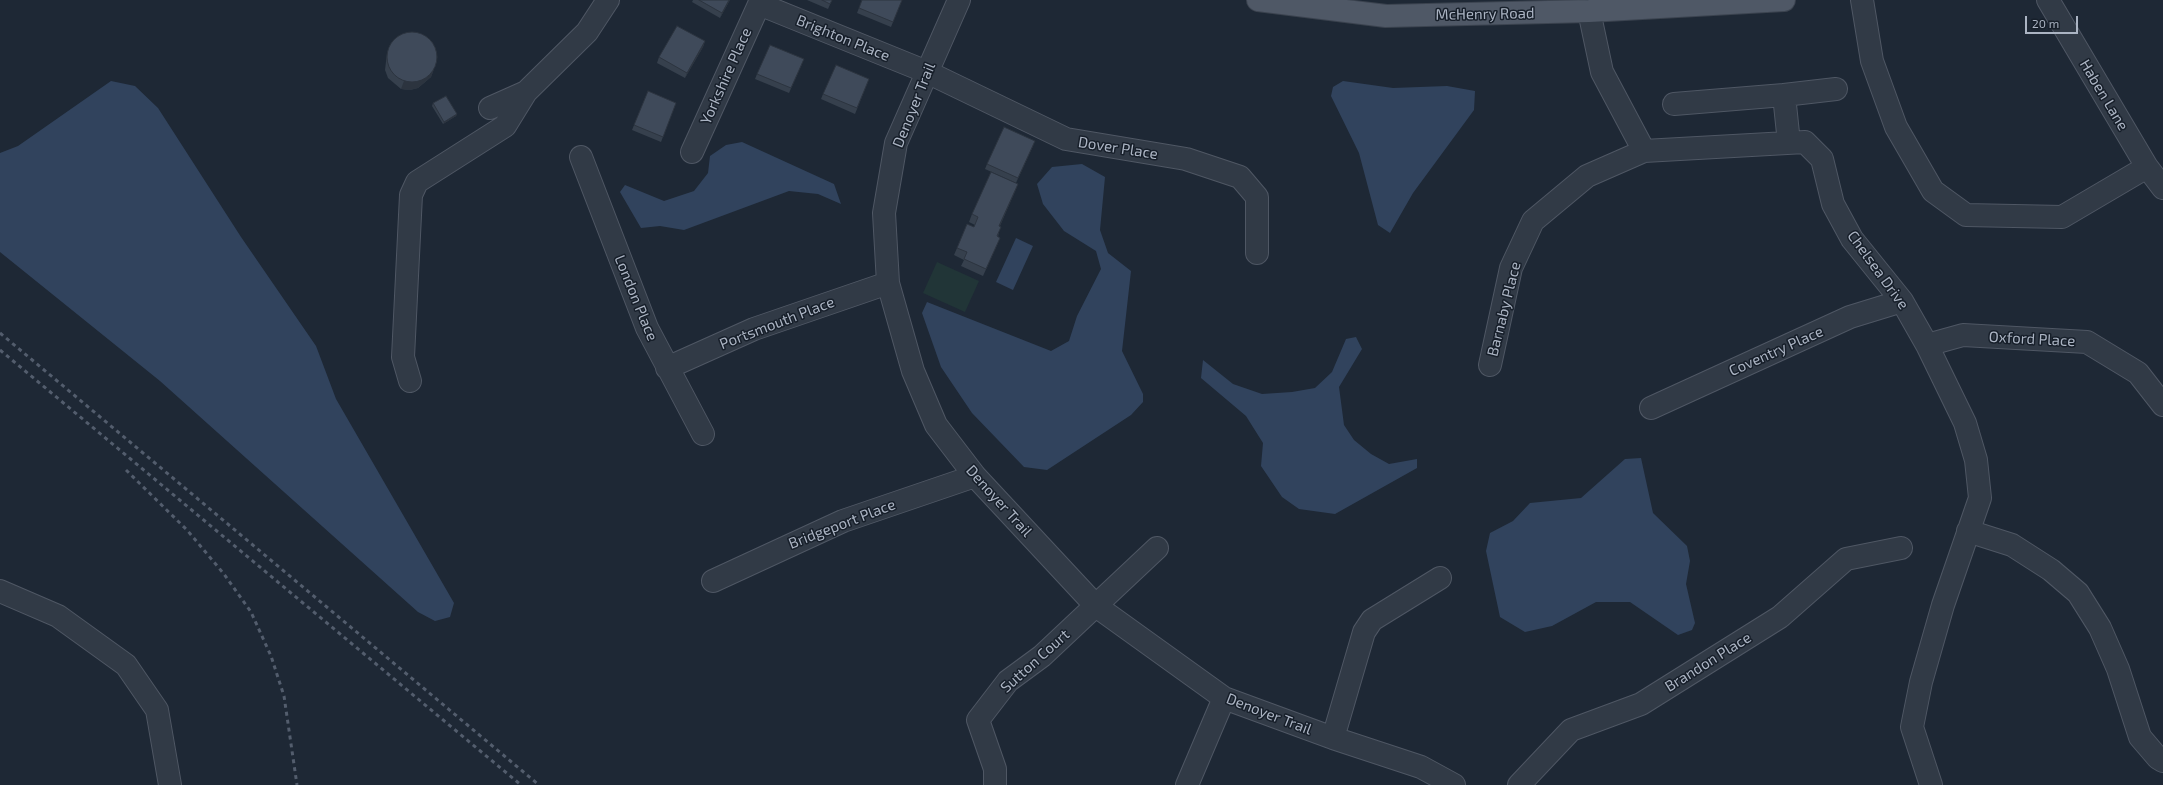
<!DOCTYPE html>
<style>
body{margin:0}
#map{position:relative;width:2163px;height:785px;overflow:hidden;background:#1e2835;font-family:"Exo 2",sans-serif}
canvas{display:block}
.scale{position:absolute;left:2025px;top:16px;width:53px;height:18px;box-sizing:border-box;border:2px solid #abb4c3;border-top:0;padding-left:5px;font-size:12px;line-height:14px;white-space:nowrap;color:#abb4c3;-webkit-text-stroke:3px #171f2a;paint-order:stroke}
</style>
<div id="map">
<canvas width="2163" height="785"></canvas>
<div class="scale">20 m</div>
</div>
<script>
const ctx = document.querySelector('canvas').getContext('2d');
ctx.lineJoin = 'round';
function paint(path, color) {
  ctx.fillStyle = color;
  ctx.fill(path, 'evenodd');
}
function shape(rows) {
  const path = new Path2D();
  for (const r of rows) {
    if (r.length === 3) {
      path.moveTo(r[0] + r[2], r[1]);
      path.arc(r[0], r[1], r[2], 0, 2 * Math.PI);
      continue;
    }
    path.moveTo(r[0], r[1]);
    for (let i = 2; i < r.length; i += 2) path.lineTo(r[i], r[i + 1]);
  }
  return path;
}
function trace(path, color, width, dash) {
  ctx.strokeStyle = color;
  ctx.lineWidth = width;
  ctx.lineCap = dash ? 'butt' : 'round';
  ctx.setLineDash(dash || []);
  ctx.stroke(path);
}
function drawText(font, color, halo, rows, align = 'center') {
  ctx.font = font + ' "Exo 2",sans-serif';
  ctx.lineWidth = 3;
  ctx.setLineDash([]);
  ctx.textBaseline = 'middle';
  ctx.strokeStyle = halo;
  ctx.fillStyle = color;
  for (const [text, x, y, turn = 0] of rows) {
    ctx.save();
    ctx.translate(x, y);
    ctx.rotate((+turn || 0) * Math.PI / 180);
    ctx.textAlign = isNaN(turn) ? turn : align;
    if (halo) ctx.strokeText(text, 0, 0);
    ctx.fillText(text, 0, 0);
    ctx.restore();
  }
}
paint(shape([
 [937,262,979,281,965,312,923,293]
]), '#213537');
paint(shape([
 [111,81,135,86,158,108,241,237,316,346,336,399,454,603,450,617,435,621,418,612,160,381,0,252,0,153,18,146],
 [1343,81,1393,88,1447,86,1475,91,1474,110,1413,193,1390,233,1378,225,1359,153,1331,96,1333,87],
 [742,142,834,184,841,204,818,194,789,191,684,230,660,226,641,228,620,192,625,185,664,201,694,191,708,173,710,156,726,145],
 [1082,164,1105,177,1100,230,1108,253,1131,271,1122,351,1143,394,1143,402,1131,415,1047,470,1024,467,972,413,941,367,922,313,927,302,1051,351,1069,341,1077,316,1101,269,1096,251,1064,231,1043,204,1037,184,1052,167],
 [1016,238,1033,246,1013,290,996,282],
 [1356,337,1362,349,1339,387,1344,425,1354,440,1371,454,1389,464,1417,459,1417,468,1335,514,1299,509,1282,497,1261,466,1263,443,1246,416,1201,378,1203,360,1233,384,1262,394,1292,392,1315,388,1332,372,1346,339],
 [1641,458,1653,513,1687,546,1690,561,1686,584,1695,623,1692,630,1678,635,1630,602,1596,602,1552,626,1525,632,1500,617,1486,551,1490,533,1513,521,1530,503,1581,498,1625,459]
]), '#31435d');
const minor = shape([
 [959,0,896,143,884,213,888,283,913,371,936,425,975,476,1096,606,1224,698,1333,738,1421,767,1454,785],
 [1862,0,1872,61,1896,127,1933,191,1966,215,2062,217,2147,167],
 [2048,0,2147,167,2163,188],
 [759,4,927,72,1066,139,1186,159,1240,177,1257,197,1257,253],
 [1589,11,1602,72,1644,151],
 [1674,104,1784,95],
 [490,108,526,92],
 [1789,143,1784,95,1836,89],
 [692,152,761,0],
 [581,157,647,328,703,434],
 [1927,345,1963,335,2087,342,2138,373,2163,405],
 [1490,365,1511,268,1533,221,1587,176,1644,151,1805,142,1822,159,1833,204,1852,239,1902,301,1927,345,1965,423,1976,460,1980,498,1943,605,1921,682,1912,727,1931,785],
 [667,368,754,329,888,283],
 [410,381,403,357,411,195,417,182,505,126,526,92,587,32,608,0],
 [1651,408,1850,317,1902,301],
 [1968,531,2012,545,2051,570,2078,593,2100,628,2118,669,2140,737,2158,758,2163,761],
 [713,581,843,521,975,476],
 [0,591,58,616,126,665,157,710,170,785],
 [1333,738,1364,632,1372,620,1440,578],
 [995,785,995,769,978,720,1008,681,1042,656,1157,548],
 [1187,785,1224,698],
 [1519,785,1571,730,1641,704,1780,617,1846,559,1901,548]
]);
const major = shape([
 [1258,0,1386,16,1589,11,1784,0]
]);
trace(minor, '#4f5764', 24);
trace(major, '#3b434f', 24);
trace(minor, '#313a46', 22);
trace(major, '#4f5866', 22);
trace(shape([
 [0,333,539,785],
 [0,350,521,785],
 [126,470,187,530,224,574,251,612,271,656,284,696,297,785]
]), '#535d6d', 3, [4, 4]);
paint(shape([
 [693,0,730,0,720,18,692,2],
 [807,0,832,0,828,9],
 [862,0,902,0,891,27,857,13],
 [705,41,703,47,685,78,657,63,659,57],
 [390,45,434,69,431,77,418,88,410,90,401,89,388,78,385,70,387,53],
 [802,64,789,93,755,79,757,74],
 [869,79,855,114,821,99,823,94],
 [648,91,676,103,661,142,632,130],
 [433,103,457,114,456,116,443,124,432,106],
 [1033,146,1016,183,985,169,987,164],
 [1018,184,1000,226,998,237,1000,238,997,245,983,276,961,266,964,260,954,255,957,248,974,227,975,225,969,222,972,214]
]), '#36404d');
paint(shape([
 [729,0,730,0,720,18,722,13],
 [705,41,703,47,685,78,687,73],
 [434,69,431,77,418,88,410,90,401,89,404,81],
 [457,114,456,116,443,124,444,122],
 [1035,141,1033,146,1016,183,1018,178],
 [1018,184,1015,192,996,234,999,226]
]), '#2c343f');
const building = shape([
 [699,0,729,0,722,13,699,0],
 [822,0,832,0,830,4,822,0],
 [862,0,902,0,893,22,859,8,862,0],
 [677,26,705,41,687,73,659,57,677,26],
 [412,57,25],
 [770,45,804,59,791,88,757,74,770,45],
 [836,65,869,79,857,108,823,94,836,65],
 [648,91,676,103,663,137,634,125,648,91],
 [446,96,457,114,444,122,433,103,446,96],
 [1004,127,1035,141,1018,178,987,164,1004,127],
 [991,172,1018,184,999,226,1001,227,997,236,1000,238,986,269,964,259,967,252,957,248,967,224,974,227,978,217,972,214,991,172]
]);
paint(building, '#3f4a5a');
trace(building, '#2c343f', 1);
drawText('15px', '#abb4c3', '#171f2a', [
 ["McHenry Road",1485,14,-1],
 ["Brighton Place",843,38,22],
 ["Yorkshire Place",726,76,-66],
 ["Haben Lane",2104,95,59],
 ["Denoyer Trail",914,105,-68],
 ["Dover Place",1118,148,9],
 ["Chelsea Drive",1878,270,54],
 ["London Place",636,298,68],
 ["Barnaby Place",1504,309,-76],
 ["Portsmouth Place",777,323,-21],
 ["Oxford Place",2032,339,3],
 ["Coventry Place",1776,351,-24],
 ["Denoyer Trail",999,501,48],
 ["Bridgeport Place",842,524,-21],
 ["Sutton Court",1035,661,-42],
 ["Brandon Place",1708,662,-32],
 ["Denoyer Trail",1269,714,21]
]);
</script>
